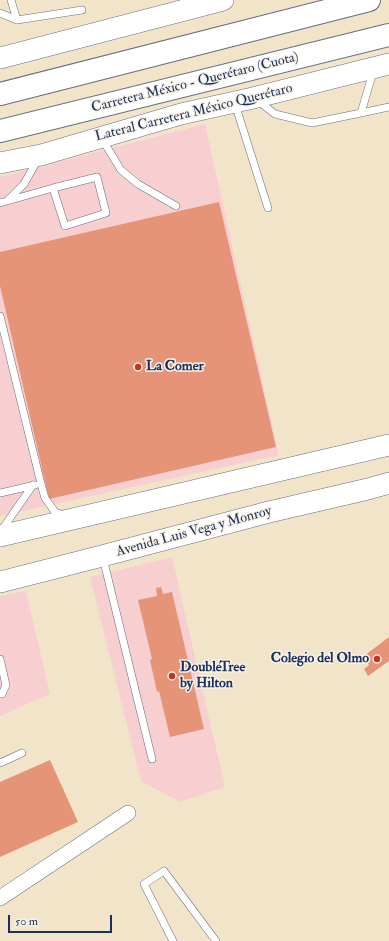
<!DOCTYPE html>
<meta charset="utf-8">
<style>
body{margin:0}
#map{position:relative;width:389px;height:941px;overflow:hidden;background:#f2e4c9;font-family:"IM FELL Double Pica",serif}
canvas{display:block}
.scale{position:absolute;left:8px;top:915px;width:104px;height:18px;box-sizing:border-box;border:2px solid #1b2f5e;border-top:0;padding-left:5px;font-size:12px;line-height:14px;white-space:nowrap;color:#1b2f5e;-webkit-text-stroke:3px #f7f3e8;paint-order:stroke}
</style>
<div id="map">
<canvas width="389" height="941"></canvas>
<div class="scale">50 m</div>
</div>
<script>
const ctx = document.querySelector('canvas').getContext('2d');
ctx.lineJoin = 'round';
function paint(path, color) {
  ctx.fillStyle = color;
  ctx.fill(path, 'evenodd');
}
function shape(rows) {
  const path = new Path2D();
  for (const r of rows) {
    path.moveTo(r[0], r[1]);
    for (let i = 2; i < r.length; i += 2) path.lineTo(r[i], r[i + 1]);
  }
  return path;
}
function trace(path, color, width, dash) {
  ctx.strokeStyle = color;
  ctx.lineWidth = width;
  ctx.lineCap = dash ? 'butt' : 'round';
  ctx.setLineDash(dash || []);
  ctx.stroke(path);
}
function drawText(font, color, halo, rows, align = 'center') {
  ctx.font = font + ' "IM FELL Double Pica",serif';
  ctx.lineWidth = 3;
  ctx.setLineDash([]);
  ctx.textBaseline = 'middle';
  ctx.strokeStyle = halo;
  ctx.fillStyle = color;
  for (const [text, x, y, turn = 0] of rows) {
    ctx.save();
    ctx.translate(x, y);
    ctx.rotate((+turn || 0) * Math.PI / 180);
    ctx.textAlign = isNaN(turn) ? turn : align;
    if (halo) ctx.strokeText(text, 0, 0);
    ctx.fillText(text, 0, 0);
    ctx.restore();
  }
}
paint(shape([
 [205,124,279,455,0,516,0,177],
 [172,557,225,787,180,802,141,781,90,577],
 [26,591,50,694,0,716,0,596]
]), '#f7cfd1');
paint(shape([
 [219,202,276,447,49,499,0,286,0,252],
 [161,587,163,594,172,592,204,729,170,737,159,691,157,692,150,660,152,659,138,600,157,596,156,588],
 [389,637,389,661,368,676,364,669,369,665,364,656],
 [50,760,78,822,0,857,0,782]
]), '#e59477');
const lane = shape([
 [11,0,17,20],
 [0,13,17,20,82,10],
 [257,100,275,114,312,123,361,113,373,72],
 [235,104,268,208],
 [361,113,389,107],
 [102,139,121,170,138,184,176,206],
 [7,201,53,188,97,177,106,213,65,226,53,188],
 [0,203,7,201,24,184,38,159],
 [0,316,41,484,45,498,55,512,63,515],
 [0,493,35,485],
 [1,531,33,485],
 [103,558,152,759],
 [0,659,6,685,2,694,0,694],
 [0,763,22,753],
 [173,941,144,884,164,871,216,941]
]);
const street = shape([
 [0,898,128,813]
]);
const secondary = shape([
 [0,58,223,0],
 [0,163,41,155,181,114,253,98,389,64],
 [0,536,389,445],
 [0,582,102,556,269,512,368,489,389,483]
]);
const highway = shape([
 [0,94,369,0],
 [0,131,389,35]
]);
trace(lane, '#666e83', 8);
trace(street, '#666e83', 16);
trace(secondary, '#666e83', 22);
trace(highway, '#666e83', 24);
trace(lane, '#fff', 7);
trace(street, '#fff', 15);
trace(secondary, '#fff', 21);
trace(highway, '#fff', 22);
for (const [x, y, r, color] of [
 [138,367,4,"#c8321e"],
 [377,659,4,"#c8321e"],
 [172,676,4,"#c8321e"]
]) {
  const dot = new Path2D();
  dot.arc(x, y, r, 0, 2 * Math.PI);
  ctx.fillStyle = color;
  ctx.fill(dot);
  trace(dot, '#f7f3e8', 1.5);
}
drawText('14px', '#1b2f5e', '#f7f3e8', [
 ["Carretera México - Querétaro (Cuota)",195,83,-14],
 ["Lateral Carretera México Querétaro",194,113,-14],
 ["Avenida Luis Vega y Monroy",194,532,-15]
]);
drawText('bold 14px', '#1b2f5e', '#f7f3e8', [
 ["La Comer",146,367],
 ["Colegio del Olmo",369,659,"right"],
 ["DoubleTree",180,668],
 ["by Hilton",180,684]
], 'left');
</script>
